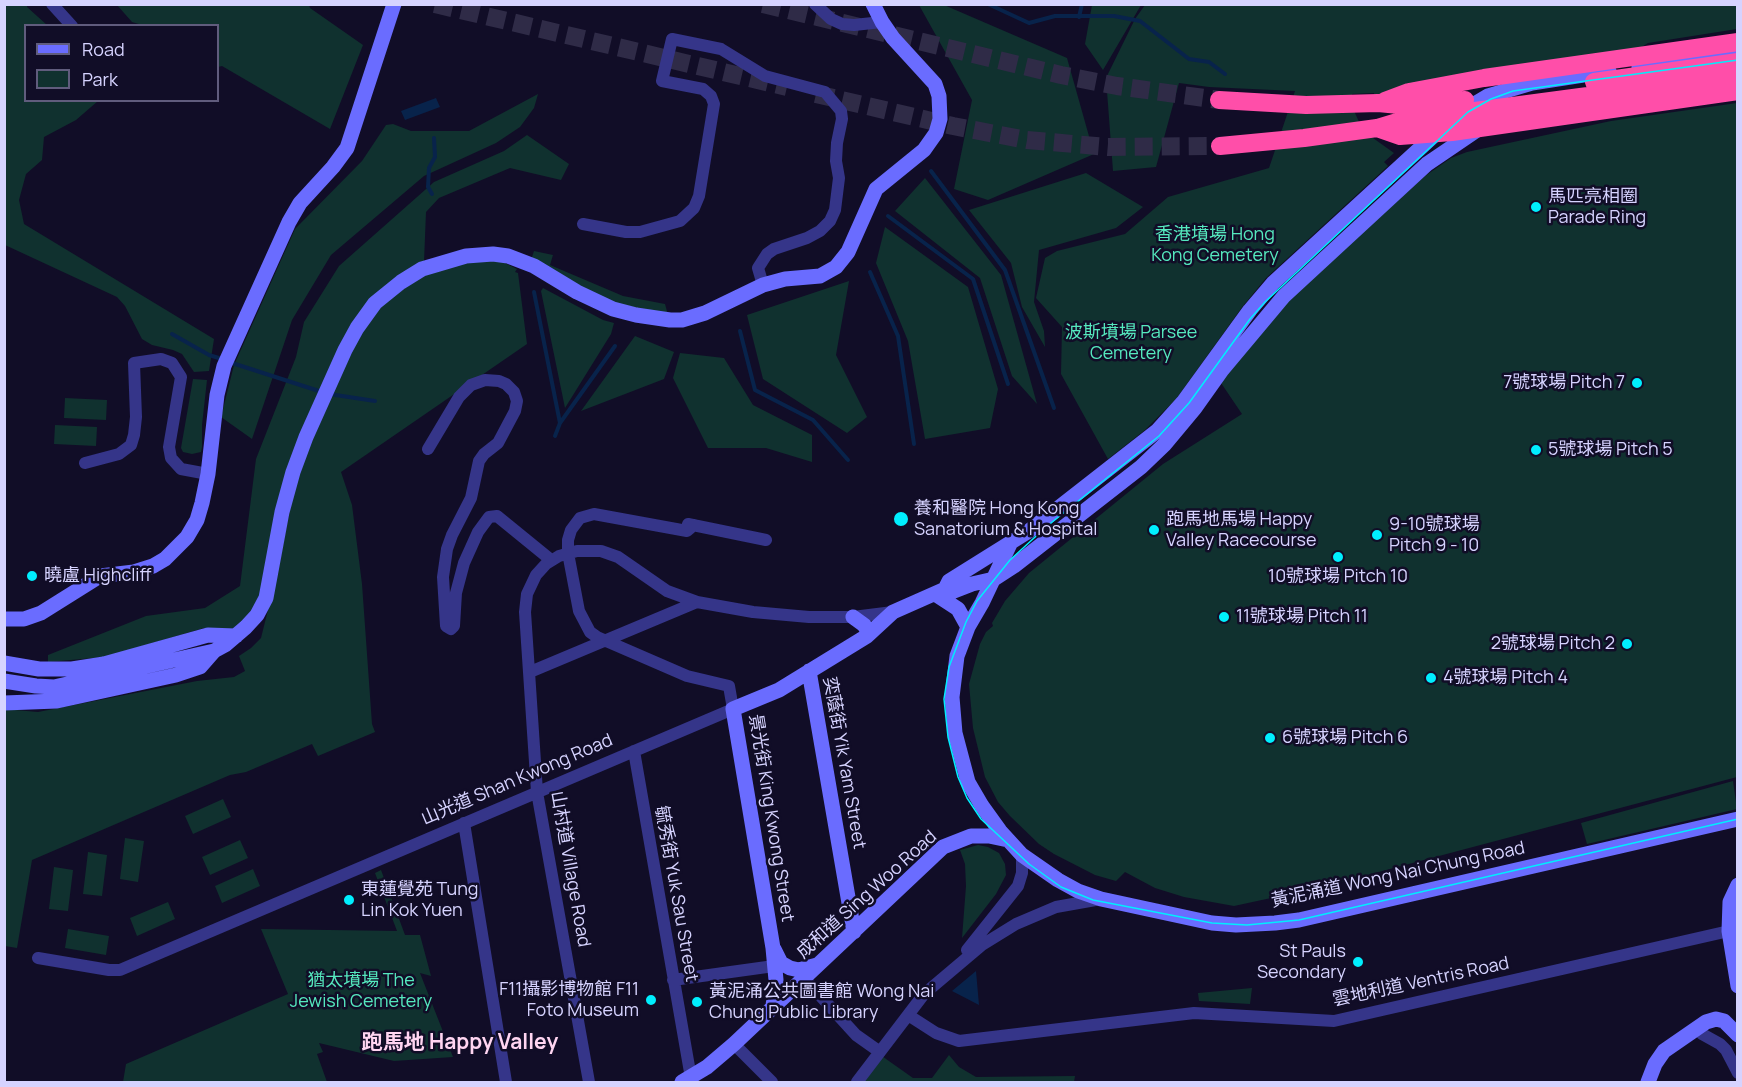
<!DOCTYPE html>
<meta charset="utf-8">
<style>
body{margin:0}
#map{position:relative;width:1742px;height:1087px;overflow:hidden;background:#110d27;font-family:Manrope,sans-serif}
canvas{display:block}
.frame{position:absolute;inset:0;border:6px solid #d6d3ff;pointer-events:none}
.legend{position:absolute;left:24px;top:24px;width:195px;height:78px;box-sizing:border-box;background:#110d27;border:2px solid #605c7d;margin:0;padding:8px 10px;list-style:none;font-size:18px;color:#d6d3ff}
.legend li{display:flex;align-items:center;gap:12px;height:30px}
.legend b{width:30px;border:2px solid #605c7d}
</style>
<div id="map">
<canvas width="1742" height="1087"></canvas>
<div class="frame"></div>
<ul class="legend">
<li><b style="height:8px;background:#6a6cff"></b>Road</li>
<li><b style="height:16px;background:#10312f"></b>Park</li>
</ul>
</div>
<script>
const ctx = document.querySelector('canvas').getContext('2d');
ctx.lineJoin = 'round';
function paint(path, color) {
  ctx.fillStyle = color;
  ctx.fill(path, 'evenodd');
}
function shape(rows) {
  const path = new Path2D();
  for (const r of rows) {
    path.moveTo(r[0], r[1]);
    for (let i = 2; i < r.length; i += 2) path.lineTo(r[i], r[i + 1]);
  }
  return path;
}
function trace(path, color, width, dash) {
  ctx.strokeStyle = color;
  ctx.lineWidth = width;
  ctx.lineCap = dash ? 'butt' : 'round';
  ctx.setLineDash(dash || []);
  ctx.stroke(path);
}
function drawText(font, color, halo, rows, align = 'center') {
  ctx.font = font + ' Manrope,"Noto Sans TC",sans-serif';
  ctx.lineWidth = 5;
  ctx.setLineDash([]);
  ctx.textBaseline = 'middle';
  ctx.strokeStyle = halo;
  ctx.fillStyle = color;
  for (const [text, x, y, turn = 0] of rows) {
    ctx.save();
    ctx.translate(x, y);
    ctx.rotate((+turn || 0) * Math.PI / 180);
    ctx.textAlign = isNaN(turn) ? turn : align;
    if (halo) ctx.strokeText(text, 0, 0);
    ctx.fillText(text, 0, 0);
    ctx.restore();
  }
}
paint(shape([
 [5,4,27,5,27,7,47,25,26,26,26,100,98,101,76,120,44,137,42,160,26,174,19,200,24,224,214,339,209,371,194,372,182,354,173,350,152,345,142,339,125,306,117,297,5,245],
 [117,5,309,5,310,8,363,45,330,129,222,66,218,67,218,26,142,25,132,22],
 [919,5,944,5,1067,58,1094,154,988,200,954,189,972,100],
 [1092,5,1141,5,1103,70,1085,44],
 [1145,5,1737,5,1737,29,1648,43,1634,52,1375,98,1374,93,1352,94,1355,113,1360,124,1373,138,1394,153,1384,162,1388,166,1266,278,1243,306,1176,399,1145,430,1108,459,1061,374,1062,327,1036,298,1045,258,1057,251,1125,234,1168,197,1269,168,1295,91,1209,87,1179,83,1156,167,1113,171,1106,78,1135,19],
 [538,94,534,108,520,127,496,143,424,176,331,255,292,320,252,439,221,417,234,365,295,229,362,161,386,125,393,124,411,131,469,131],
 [1737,103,1737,777,1322,887,1234,906,1184,897,1155,888,1125,872,1116,881,1095,875,1054,854,1039,844,1010,816,998,802,985,777,973,728,969,684,980,644,986,632,993,626,992,623,1005,601,1029,573,1163,464,1242,414,1219,380,1283,305,1425,176,1451,158,1467,152,1611,121],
 [527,135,569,164,561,180,510,168,439,198,426,212,424,262,394,282,336,357,257,609,236,629,204,628,105,657,48,662,48,655,146,616,205,608,240,586,256,459,296,357,304,322,339,266,434,182,504,151],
 [1086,173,1143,207,1116,228,1039,250,1034,302,1044,331,1045,347,1022,307,1011,263,969,210],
 [925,178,1001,275,1037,404,1012,376,980,278,895,211],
 [885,227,968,287,998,389,990,428,925,439,908,341,876,263],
 [534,251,553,255,550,265,623,296,665,304,668,315,607,301,531,260],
 [477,259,503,262,517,269,515,272,518,273,527,344,341,472,352,505,362,584,372,724,375,732,318,756,312,744,246,772,230,775,32,860,17,948,5,946,4,709,38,712,197,681,234,677,245,671,239,656,251,648,261,638,279,566,292,499,302,463,347,356,377,309,411,283,435,269],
 [849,281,836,355,867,417,847,433,763,379,747,315],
 [543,288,603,320,614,323,611,334,565,408,541,291],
 [635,336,674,352,664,379,581,411],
 [680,353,724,358,753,405,812,435,812,462,766,448,708,448,673,378],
 [193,379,207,380,202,425,202,447,201,452,192,454,183,452,181,448],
 [65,398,107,400,106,420,64,418],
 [55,425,97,427,96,446,54,444],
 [1733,781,1737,809,1587,844,1581,823],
 [223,799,231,817,193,834,185,816],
 [125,838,144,841,138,882,120,879],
 [240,840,248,858,210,875,202,857],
 [978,845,988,847,999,853,1005,864,1006,875,996,894,962,938,966,886,965,864,960,850],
 [88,852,107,855,102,896,83,894],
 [54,867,73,870,68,911,49,909],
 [253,869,260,886,222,903,215,886],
 [381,870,405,935,420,935,431,976,420,973,453,1057,394,1061,319,1043,323,1052,317,1054,327,1082,123,1082,126,1064,288,994,261,929,397,931,375,873],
 [168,902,175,919,137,936,130,918],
 [68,929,109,936,106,955,65,948],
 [1252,988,1250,1004,1199,1001,1198,993],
 [879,1054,913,1078,932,1078,949,1055,959,1067,976,1077,1075,1076,1074,1082,857,1082]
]), '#10312f');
paint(shape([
 [436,98,440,107,405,120,401,111],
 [976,971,979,1005,952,991]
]), '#08234b');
trace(shape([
 [988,4,1029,23,1055,16,1114,16,1140,21,1189,59,1209,62,1225,74],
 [1079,17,1082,4],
 [931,171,1005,270,1054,408],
 [432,194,428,187,429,168,435,157,434,138],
 [888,216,973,279,1008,384],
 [870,272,898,336,914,444],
 [534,292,560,423],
 [740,331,755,390,813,420,848,460],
 [172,334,209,355,222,359],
 [229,362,322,392],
 [329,394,375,401],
 [555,436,560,423,615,346]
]), '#08234b', 4);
trace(shape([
 [435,4,787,87],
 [763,4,1061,75,1117,86,1219,100],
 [816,94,953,126,1027,140,1108,147,1220,146]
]), '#2f2b47', 18, [18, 9]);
trace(shape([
 [52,4,72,26],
 [815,4,831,19,842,24,854,25,882,22],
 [583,224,626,232,640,232,680,221,694,208,699,196,714,104,711,96,703,89,662,81,672,39,721,49,765,76,825,92,841,111,842,119,837,143,836,161,839,178,835,210,830,221,820,231,807,238,774,249,767,254,758,268,763,285],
 [428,449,459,397,471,385,485,380,499,381,506,384,514,392,517,401,515,411,498,443,484,454,479,461,471,498,452,535,447,549,443,577,446,626,451,629,454,626,456,593,464,563,478,532,489,517,497,516,551,560],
 [85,463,119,454,131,445,134,435,136,417,134,363,161,359,172,363,181,377,169,447,171,458,181,469,208,474],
 [688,524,766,540],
 [530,672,697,602],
 [634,751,691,1078],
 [464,823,506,1082],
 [967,950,1018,886,1022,873,1022,855],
 [38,958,109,970,120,970,733,709,729,686,687,676,597,637,590,632,579,611,568,553,568,540,571,530,580,518,594,514,687,531,694,525],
 [804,978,856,1035,880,1052],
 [673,980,774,966],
 [908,1015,936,1033,959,1041,1194,1013,1334,1021,1729,931],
 [1697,1027,1702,1034,1720,1044,1726,1050,1738,1073],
 [734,1044,772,1082],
 [589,1082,537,792,525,612,527,594,536,575,546,564,559,556,577,551,601,551,618,557,667,591,697,602,753,612,809,617,853,617,893,612],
 [857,1082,924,994,982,945,1016,924,1056,907,1101,899]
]), '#353589', 12);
trace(shape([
 [1639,67,1738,52],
 [1461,112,1488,96,1532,83,1609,71],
 [1010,544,982,603,968,627,957,656,952,697,955,733,968,782,982,806,1000,831,1022,855,1058,880,1078,891,1101,899,1212,923,1236,925,1275,923,1299,920,1738,819],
 [945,589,949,581,1029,531,1157,431,1184,401,1250,310,1273,283,1440,130],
 [935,594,958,609,968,627],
 [853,617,864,625,868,631,867,636],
 [4,619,24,619,41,613,100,576,134,572,153,566,165,559,187,537,197,520,202,503,208,474,217,395,224,366,289,222,300,203,333,167,347,148,394,4],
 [4,663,39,669,72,669,104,664,208,635,236,636],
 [809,671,854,932],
 [4,681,36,686,54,687,214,651],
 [4,703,57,701,176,675,200,667,214,651,225,645,246,627,257,615,266,598,282,512,293,472,306,437,345,350,357,328,375,303,401,282,422,269,466,256,493,254,508,256,534,266,577,292,613,309,636,315,670,320,682,320,705,313,763,285,785,279,820,276,836,267,848,252,876,189,924,150,936,133,940,119,939,96,935,84,893,38,882,22,873,4],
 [1738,885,1730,902,1729,931,1738,986],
 [774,949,781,963,790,968,799,970,817,965],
 [773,1006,776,980,773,948,733,709,779,690,867,636,893,612,945,589,954,591,972,584,994,579,1014,566,1141,467,1165,444,1195,408,1222,370,1284,296,1427,164,1477,130],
 [682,1082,707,1067,734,1044,943,847,971,836,989,836,1008,840],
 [1648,1082,1655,1064,1664,1051,1706,1022,1716,1019,1724,1021,1738,1035]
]), '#6a6cff', 15);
trace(shape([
 [1594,82,1738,62],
 [1219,100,1306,105,1378,103,1410,106,1465,100],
 [1385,101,1409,92,1484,78,1738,42],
 [1377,128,1400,136,1452,132,1738,91],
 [1220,146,1304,138,1377,128,1400,121,1738,76]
]), '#ff4ea9', 18);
trace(shape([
 [1738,60,1513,91,1491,99,1468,112,1265,302,1250,319,1189,403,1159,436,1046,527,1010,560,977,601,966,622,949,667,944,699,948,737,958,777,967,798,981,819,1029,864,1061,887,1093,900,1212,923,1247,925,1299,920,1738,819]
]), '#00eefe', 1.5);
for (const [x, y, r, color] of [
 [1536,207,6,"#00eefe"],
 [1637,383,6,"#00eefe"],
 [1536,450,6,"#00eefe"],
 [901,519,8,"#00eefe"],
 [1154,530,6,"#00eefe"],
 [1377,535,6,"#00eefe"],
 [1338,557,6,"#00eefe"],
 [32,576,6,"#00eefe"],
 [1224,617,6,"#00eefe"],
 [1627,644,6,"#00eefe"],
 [1431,678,6,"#00eefe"],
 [1270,738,6,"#00eefe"],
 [349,900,6,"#00eefe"],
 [1358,962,6,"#00eefe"],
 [651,1000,6,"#00eefe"],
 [697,1002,6,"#00eefe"]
]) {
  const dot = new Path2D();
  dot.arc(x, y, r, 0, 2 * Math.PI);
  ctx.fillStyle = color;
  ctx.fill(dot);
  trace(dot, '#110d27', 2);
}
drawText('18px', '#d6d3ff', '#110d27', [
 ["馬匹亮相圈",1548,197],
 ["Parade Ring",1548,218],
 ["7號球場 Pitch 7",1625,383,"right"],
 ["5號球場 Pitch 5",1548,450],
 ["養和醫院 Hong Kong",914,509],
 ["Sanatorium & Hospital",914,530],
 ["跑馬地馬場 Happy",1166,520],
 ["Valley Racecourse",1166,541],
 ["9-10號球場",1389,525],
 ["Pitch 9 - 10",1389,546],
 ["曉盧 Highcliff",44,576],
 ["10號球場 Pitch 10",1338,577,"center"],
 ["11號球場 Pitch 11",1236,617],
 ["2號球場 Pitch 2",1615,644,"right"],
 ["4號球場 Pitch 4",1443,678],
 ["6號球場 Pitch 6",1282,738],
 ["東蓮覺苑 Tung",361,890],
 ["Lin Kok Yuen",361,911],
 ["St Pauls",1346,952,"right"],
 ["Secondary",1346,973,"right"],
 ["F11攝影博物館 F11",639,990,"right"],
 ["Foto Museum",639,1011,"right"],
 ["黃泥涌公共圖書館 Wong Nai",709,992],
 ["Chung Public Library",709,1013]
], 'left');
drawText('18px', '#55e8be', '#110d27', [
 ["香港墳場 Hong",1215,235],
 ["Kong Cemetery",1215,256],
 ["波斯墳場 Parsee",1131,333],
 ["Cemetery",1131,354],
 ["猶太墳場 The",361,981],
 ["Jewish Cemetery",361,1002]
]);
drawText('18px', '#d6d3ff', '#110d27', [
 ["奕蔭街 Yik Yam Street",844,763,80],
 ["山光道 Shan Kwong Road",517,780,-23],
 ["景光街 King Kwong Street",771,818,81],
 ["山村道 Village Road",570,869,80],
 ["黃泥涌道 Wong Nai Chung Road",1398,875,-12],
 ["毓秀街 Yuk Sau Street",676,894,80],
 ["成和道 Sing Woo Road",867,895,-42],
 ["雲地利道 Ventris Road",1421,982,-12]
]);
drawText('bold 21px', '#ffd5f1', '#110d27', [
 ["跑馬地 Happy Valley",460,1043]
]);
</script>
